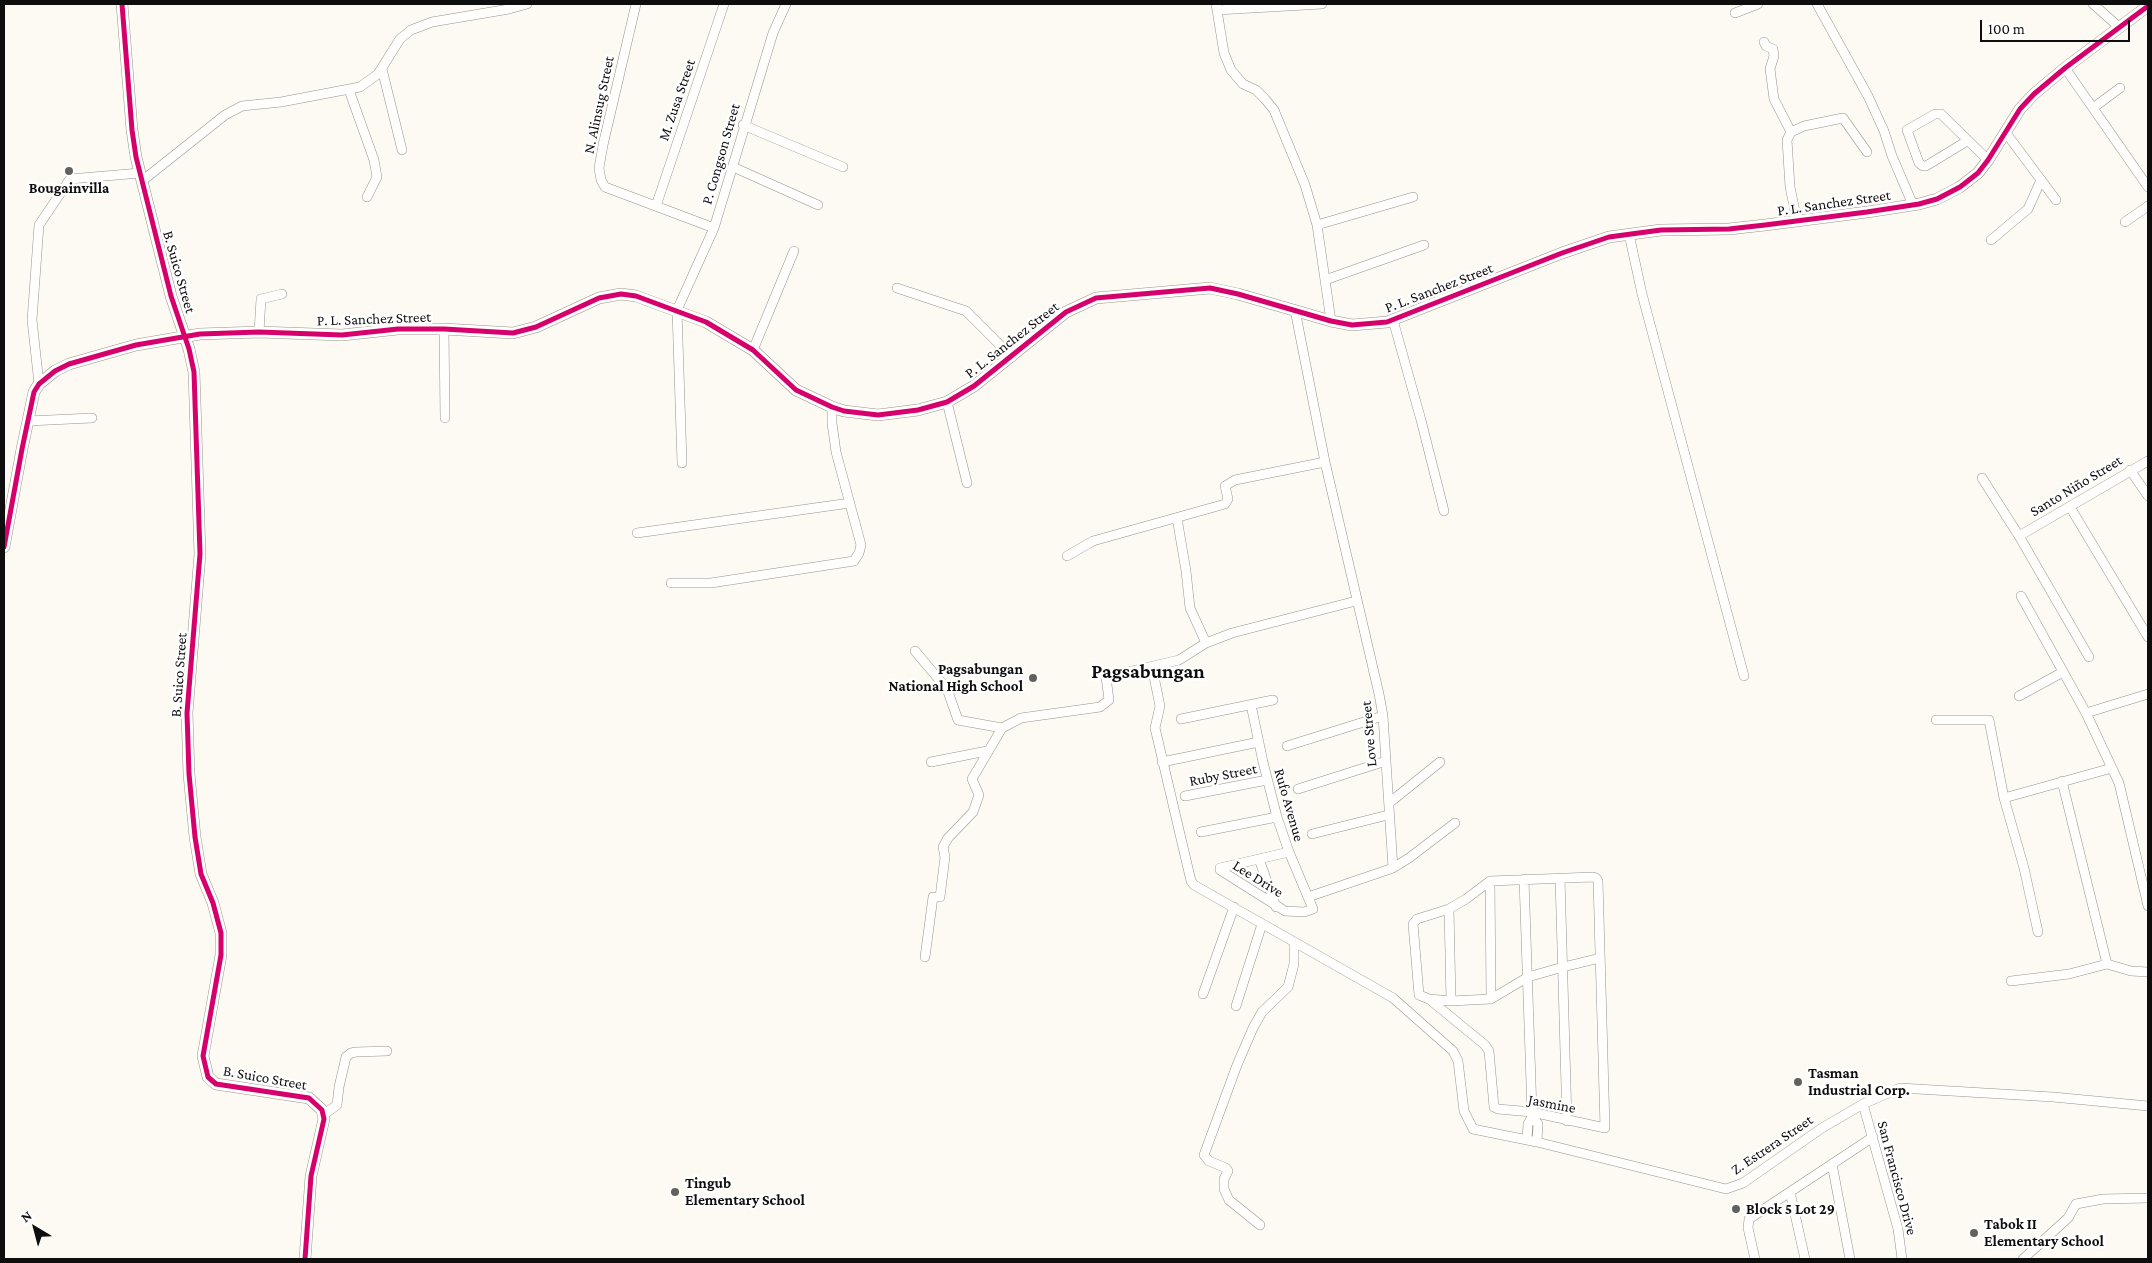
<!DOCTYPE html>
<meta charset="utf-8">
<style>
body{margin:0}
#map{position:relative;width:2152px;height:1263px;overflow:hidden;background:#fcfaf2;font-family:"Crimson Pro",serif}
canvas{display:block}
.frame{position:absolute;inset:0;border:5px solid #0e0e0e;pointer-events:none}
.north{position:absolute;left:10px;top:1203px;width:50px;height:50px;-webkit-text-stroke:4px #fff;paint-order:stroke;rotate:323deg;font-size:14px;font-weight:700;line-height:20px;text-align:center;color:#0e0e0e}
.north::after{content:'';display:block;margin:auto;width:18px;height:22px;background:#0e0e0e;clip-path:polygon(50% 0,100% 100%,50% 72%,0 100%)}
.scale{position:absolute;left:1980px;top:20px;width:150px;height:22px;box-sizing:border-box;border:2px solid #0e0e0e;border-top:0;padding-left:6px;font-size:15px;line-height:18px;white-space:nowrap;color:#0e0e0e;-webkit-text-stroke:4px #fff;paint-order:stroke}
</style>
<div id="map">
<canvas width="2152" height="1263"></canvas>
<div class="frame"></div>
<div class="north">N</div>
<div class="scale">100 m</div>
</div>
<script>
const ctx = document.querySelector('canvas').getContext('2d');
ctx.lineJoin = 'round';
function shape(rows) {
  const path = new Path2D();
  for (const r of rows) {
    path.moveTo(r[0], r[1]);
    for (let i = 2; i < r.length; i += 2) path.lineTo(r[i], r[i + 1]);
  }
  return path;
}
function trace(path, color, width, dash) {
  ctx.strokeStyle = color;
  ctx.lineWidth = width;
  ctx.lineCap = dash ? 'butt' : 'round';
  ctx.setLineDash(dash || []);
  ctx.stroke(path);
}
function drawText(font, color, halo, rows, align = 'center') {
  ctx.font = font + ' "Crimson Pro",serif';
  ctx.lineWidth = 5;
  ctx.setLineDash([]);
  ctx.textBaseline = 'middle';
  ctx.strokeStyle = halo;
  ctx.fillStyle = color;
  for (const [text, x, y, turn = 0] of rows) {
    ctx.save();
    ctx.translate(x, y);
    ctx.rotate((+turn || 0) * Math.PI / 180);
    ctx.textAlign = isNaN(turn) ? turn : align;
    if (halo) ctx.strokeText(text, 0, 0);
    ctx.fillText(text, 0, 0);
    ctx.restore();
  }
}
const minor = shape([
 [636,4,603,145,599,168,601,180,605,187,714,228],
 [1216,4,1224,53,1231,70,1243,84,1256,90,1265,99,1274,110,1305,185,1317,225,1331,321],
 [1817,4,1868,96,1884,131,1892,156,1913,205],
 [2093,4,2119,27],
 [1217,10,1322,4],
 [1735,13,1758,4],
 [1764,42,1766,46,1773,49,1774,56,1770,69,1774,99,1791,132],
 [2065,68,2148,187],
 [382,69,402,150],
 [349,90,374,160,377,177,367,197],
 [2093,108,2120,88],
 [743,125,843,167],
 [2006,133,2056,200],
 [1967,141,1926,166,1923,166,1919,163,1907,130,1935,114,1941,114,1988,160],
 [733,167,818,205],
 [142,181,225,115,242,106,281,102,360,87,378,74,400,39,411,30,432,22,509,9,527,4],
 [656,206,724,4],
 [1797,221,1790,187,1787,140,1791,132,1804,126,1843,118,1867,152],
 [2125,222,2148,206],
 [1317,225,1413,197],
 [1629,234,1642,294,1744,676],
 [1991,240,2028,209,2041,180],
 [1325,280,1424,245],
 [897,288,966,311,1012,357],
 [1295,310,1325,462,1379,694,1383,716,1393,868],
 [1393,320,1421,420,1444,511],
 [444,329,445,418],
 [259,332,261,299,282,294],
 [753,350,794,251],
 [39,384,32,320,39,225,70,179,140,173],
 [947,402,967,483],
 [28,421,92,418],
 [682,463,677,310,714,228,773,33,786,4],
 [2130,470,2148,496],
 [1982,478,2019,536,2089,657],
 [2070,507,2148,637],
 [1177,518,1186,571,1190,608,1206,643],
 [637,533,850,503],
 [2019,536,2148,461],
 [1067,556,1093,541,1225,504,1228,499,1225,486,1235,480,1325,462],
 [671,583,711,583,854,561,859,553,861,545,836,452,832,423,832,407],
 [2021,596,2086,713,2119,783,2148,906],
 [915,651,947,689,958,720,1002,728],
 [1152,667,1160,706,1155,728,1191,881,1194,885,1393,998,1453,1051,1458,1061,1464,1111,1473,1129,1537,1142,1726,1189,1743,1183,1822,1128,1863,1104,1900,1088,2053,1097,2148,1106],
 [2019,696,2063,672],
 [1251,705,1263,762,1277,817,1289,852,1313,909,1304,912,1285,911,1220,870,1220,868,1289,852],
 [2086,713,2148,694],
 [1181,719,1273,700],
 [1936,720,1989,720,2004,798,2024,868,2038,932],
 [1287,746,1383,716],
 [931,762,987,751],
 [1162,762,1259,742],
 [2062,781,2107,964],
 [1298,789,1386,761],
 [1185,796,1267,780],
 [2004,798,2112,768],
 [1389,803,1440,762],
 [1201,832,1277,817],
 [1312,834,1388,815],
 [1259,859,1276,907],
 [1560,878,1567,1121],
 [1524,879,1532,1112,1532,1117,1528,1124,1527,1140],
 [1490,881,1491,999],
 [1308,897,1393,868,1409,858,1455,823],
 [1449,909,1451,1001],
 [925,957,933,897,940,897,945,857,943,847,948,838,973,812,979,795,972,779,1002,728,1021,718,1100,707,1109,700,1106,677,1179,660,1206,643,1232,633,1356,601],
 [2011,981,2069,974,2107,964,2131,971,2148,972],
 [1203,994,1234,907],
 [1429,999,1485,1045,1489,1051,1494,1107,1498,1109,1532,1112,1605,1128,1598,881,1596,878,1593,877,1490,881,1466,899,1449,909,1417,919,1413,924,1419,995,1429,999,1451,1001,1491,999,1528,977,1563,967,1600,958],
 [1236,1006,1262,924],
 [1863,1104,1898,1229,1902,1259],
 [323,1115,337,1105,339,1087,346,1057,351,1053,356,1052,387,1051],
 [1532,1117,1538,1124,1537,1142],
 [1832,1164,1850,1259],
 [1790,1192,1805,1259],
 [1260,1225,1229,1200,1224,1189,1224,1179,1228,1171,1226,1168,1209,1161,1204,1155,1237,1065,1253,1028,1262,1012,1288,987,1294,964,1294,942],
 [1755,1259,1748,1228,1749,1219,1873,1137],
 [2023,1259,2068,1218,2076,1204,2103,1199,2148,1198]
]);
const tertiary = shape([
 [122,4,132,130,136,157,171,296,189,349,194,372,200,554,187,713,189,774,195,837,201,874,213,903,221,933,221,955,203,1056,208,1077,216,1084,309,1098,322,1110,324,1119,311,1176,305,1259],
 [4,547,22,449,34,392,39,384,55,371,69,364,136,345,200,334,259,332,342,335,398,329,444,329,513,333,536,327,599,298,621,294,636,296,706,322,753,350,796,390,832,407,844,411,878,415,918,410,947,402,974,386,1066,312,1096,298,1210,288,1238,294,1331,321,1352,325,1387,322,1562,253,1609,237,1661,230,1729,229,1765,225,1867,212,1919,204,1937,199,1960,187,1978,173,1988,160,2020,109,2034,94,2065,68,2148,6]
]);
trace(minor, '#959491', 10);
trace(tertiary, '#959491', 12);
trace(minor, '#fffefd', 9);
trace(tertiary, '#fffefd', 11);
trace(shape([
 [122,4,132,130,136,157,171,296,189,349,194,372,200,554,187,713,189,774,195,837,201,874,213,903,221,933,221,955,203,1056,208,1077,216,1084,309,1098,322,1110,324,1119,311,1176,305,1259],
 [4,547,22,449,34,392,39,384,55,371,69,364,136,345,200,334,259,332,342,335,398,329,444,329,513,333,536,327,599,298,621,294,636,296,706,322,753,350,796,390,832,407,844,411,878,415,918,410,947,402,974,386,1066,312,1096,298,1210,288,1238,294,1331,321,1352,325,1387,322,1562,253,1609,237,1661,230,1729,229,1765,225,1867,212,1919,204,1937,199,1960,187,1978,173,1988,160,2020,109,2034,94,2065,68,2148,6]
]), '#d6006c', 5);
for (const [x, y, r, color] of [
 [69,171,5,"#61615e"],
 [1033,678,5,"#61615e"],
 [1798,1082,5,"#61615e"],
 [675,1192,5,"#61615e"],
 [1736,1209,5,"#61615e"],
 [1974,1233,5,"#61615e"]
]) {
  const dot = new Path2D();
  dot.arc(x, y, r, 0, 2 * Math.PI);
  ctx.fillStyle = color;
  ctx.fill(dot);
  trace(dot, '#fff', 2);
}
drawText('15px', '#0e0e0e', '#fff', [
 ["M. Zusa Street",677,100,-71],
 ["N. Alinsug Street",599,105,-78],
 ["P. Congson Street",721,154,-74],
 ["P. L. Sanchez Street",1834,203,-8],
 ["B. Suico Street",179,272,74],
 ["P. L. Sanchez Street",1439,288,-21],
 ["P. L. Sanchez Street",374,319,-2],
 ["P. L. Sanchez Street",1012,340,-38],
 ["Santo Niño Street",2076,486,-31],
 ["B. Suico Street",179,675,-86],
 ["Love Street",1369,734,-95],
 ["Ruby Street",1223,775,-11],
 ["Rufo Avenue",1289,805,74],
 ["Lee Drive",1258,879,32],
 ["B. Suico Street",265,1078,10],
 ["Jasmine",1552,1104,11],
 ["Z. Estrera Street",1772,1145,-34],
 ["San Francisco Drive",1897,1178,75]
]);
drawText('bold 15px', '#0e0e0e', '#fff', [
 ["Bougainvilla",69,188,"center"],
 ["Pagsabungan",1023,669,"right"],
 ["National High School",1023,686,"right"],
 ["Tasman",1808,1073],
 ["Industrial Corp.",1808,1090],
 ["Tingub",685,1183],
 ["Elementary School",685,1200],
 ["Block 5 Lot 29",1746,1209],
 ["Tabok II",1984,1224],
 ["Elementary School",1984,1241]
], 'left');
drawText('bold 20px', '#0e0e0e', '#fff', [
 ["Pagsabungan",1148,672]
]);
</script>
